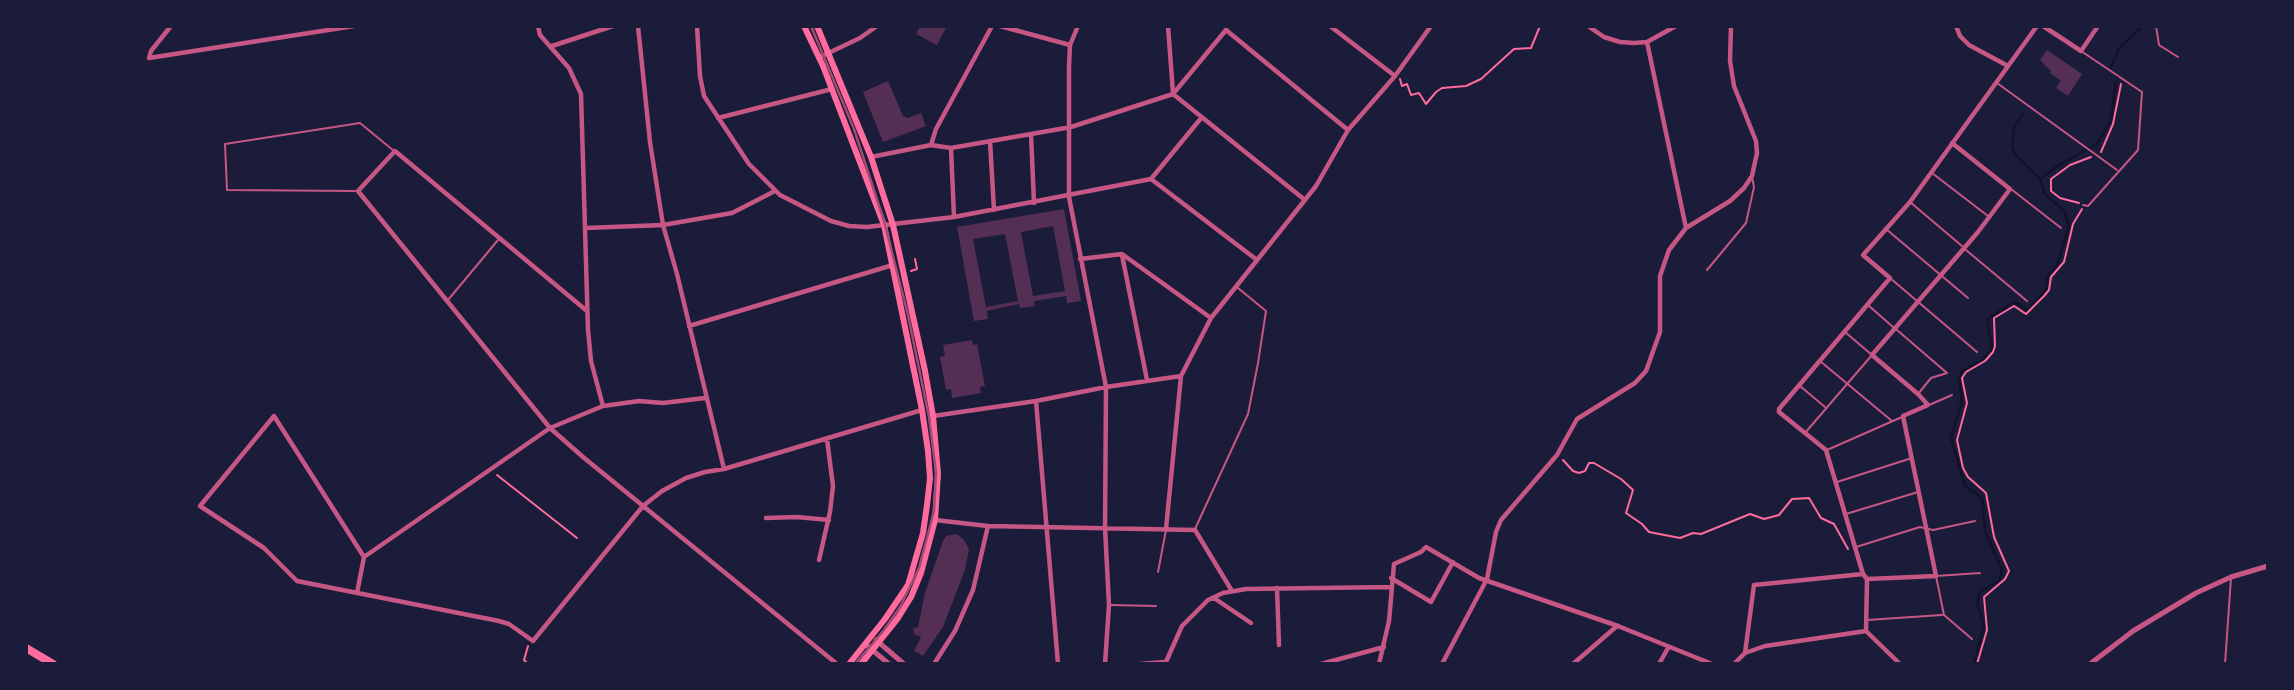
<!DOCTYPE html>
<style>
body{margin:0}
#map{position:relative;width:2294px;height:690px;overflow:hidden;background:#1b1b3a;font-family:Helvetica,sans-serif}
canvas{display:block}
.frame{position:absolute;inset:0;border:28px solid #1b1b3a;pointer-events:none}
</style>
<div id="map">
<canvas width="2294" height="690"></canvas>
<div class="frame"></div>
</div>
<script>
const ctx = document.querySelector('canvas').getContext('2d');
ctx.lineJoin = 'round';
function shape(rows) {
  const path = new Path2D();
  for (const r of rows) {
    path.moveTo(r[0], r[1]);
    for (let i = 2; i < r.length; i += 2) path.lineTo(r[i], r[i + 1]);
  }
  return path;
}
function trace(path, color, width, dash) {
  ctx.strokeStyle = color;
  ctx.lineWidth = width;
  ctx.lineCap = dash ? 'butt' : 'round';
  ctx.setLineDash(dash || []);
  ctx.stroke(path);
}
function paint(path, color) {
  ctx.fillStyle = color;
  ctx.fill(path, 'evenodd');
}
trace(shape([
 [2111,67,2120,47,2143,26],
 [2024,113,2014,127,2012,147,2015,154,2040,179],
 [1974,664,1984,625,1977,604,1980,592,1999,581,2002,570,1985,531,1982,498,1965,486,1951,438,1962,401,1959,380,1962,371,1981,361,1992,349,1987,319,2015,302,2027,310,2047,290,2046,278,2057,265,2069,225,2064,211,2045,194,2040,179,2059,165,2097,144,2111,120,2116,83]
]), '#12122b', 2.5);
paint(shape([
 [920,26,947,26,937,45,916,34],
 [2047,50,2082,74,2068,96,2056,88,2061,81,2050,73,2051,71,2040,60],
 [888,81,903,116,908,118,921,113,926,126,883,142,863,92],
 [1064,209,1081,301,1067,303,1066,296,1034,301,1035,306,1020,308,1019,304,987,311,988,319,974,321,957,227],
 [1053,226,1065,291,1033,296,1021,232],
 [1005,234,1018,301,986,307,973,239],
 [972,340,973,345,977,344,985,386,980,387,981,393,952,398,951,389,946,390,940,357,945,356,943,345],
 [957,534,964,540,969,549,965,570,943,627,923,656,914,651,921,637,914,634,913,628,918,627,925,593,943,541,946,536]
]), '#542f53');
trace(shape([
 [1400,79,1402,86,1407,84,1411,95,1419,93,1426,104,1436,92,1442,88,1466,86,1481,79,1514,49,1531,48,1540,26],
 [2101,152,2113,124,2121,84],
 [2079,203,2060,198,2051,191,2051,179,2070,165,2091,157],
 [911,271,917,269,915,259],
 [1563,460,1573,471,1579,473,1585,471,1589,463,1594,463,1621,479,1633,490,1626,513,1642,524,1649,532,1680,538,1693,533,1701,534,1750,514,1764,519,1779,515,1792,499,1809,498,1821,518,1834,524,1848,549],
 [497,475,577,538],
 [528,664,524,660,528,646],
 [1977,664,1987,630,1984,597,2005,579,2009,571,1994,537,1986,493,1968,477,1963,468,1957,440,1967,403,1962,378,1966,372,1985,361,1993,352,1995,346,1994,318,2014,306,2026,314,2044,296,2049,290,2051,277,2064,262,2073,224,2082,209]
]), '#ff6b9d', 2);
trace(shape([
 [2156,26,2159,45,2178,57],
 [2081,51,2142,92,2138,150,2088,206,2083,205],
 [1997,83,2117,170],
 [1932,173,1988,216],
 [2011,189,2061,228],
 [355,191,227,190,225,144,360,123,394,151],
 [1910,202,1962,246],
 [1886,229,1968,298],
 [1966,250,2027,301],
 [1707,270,1746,223,1754,187,1752,177],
 [1890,278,1977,352],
 [448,300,498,240],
 [1868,305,1893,327],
 [1897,330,1947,373,1931,378,1918,394],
 [1820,361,1892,421],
 [1800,386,1825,407],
 [1929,405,1952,395],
 [1805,433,1872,355,1845,332],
 [1827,450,1902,417],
 [1837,482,1912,458],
 [1846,514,1918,492],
 [1195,529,1248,414,1258,363,1266,311,1238,288],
 [1856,547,1920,527,1933,530,1975,521],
 [1158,572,1166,530],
 [1110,605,1156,606],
 [1867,620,1942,615],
 [1972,639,1944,615,1936,576,1980,573],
 [2225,664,2231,578]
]), '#c65784', 2);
trace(shape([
 [538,26,540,35,569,68,581,94,588,330,591,361,603,406],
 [638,26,650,142,663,225,677,274,724,469],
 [697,26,700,76,704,96,749,164,780,195,831,221,849,226,867,227,954,217,1151,179],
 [1000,26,1070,45],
 [1078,26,1070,45,1069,67,1069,197,1106,387,1105,528,1109,605,1105,664],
 [1168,26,1173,93],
 [1226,26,1226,30,1348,130],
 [1330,26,1395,76],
 [1588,26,1604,37,1620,42,1634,43,1647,42,1676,26],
 [1956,26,1960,36,1969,45,2008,66],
 [2043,26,2081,51,2098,26],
 [1647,42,1686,228],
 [552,46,613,26],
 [820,57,860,38,877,26],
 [149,58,354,26],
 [149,58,151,51,171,26],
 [1173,94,1305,200],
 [718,118,832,89],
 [1031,134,1034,203],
 [990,141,994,210],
 [931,145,936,129,992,26],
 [951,148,954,217],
 [871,157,931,145,951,148,1071,127,1173,94,1226,30],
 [1151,179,1257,260],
 [1151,179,1202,117],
 [585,228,663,225,732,213,775,191],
 [1122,255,1147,380],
 [1080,259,1122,254,1211,318],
 [587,311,395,151,358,191,550,428,583,457,837,664],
 [689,326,893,265],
 [1036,401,1058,664],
 [933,416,1036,401,1106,387,1181,376],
 [766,518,797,517,829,520],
 [935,520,988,526,1195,530,1232,591],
 [1166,529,1181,376,1211,318,1316,186,1348,130,1395,76,1431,26],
 [364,557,274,416,200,506,264,548,297,581,499,621,509,624,533,641,643,506,662,491,686,478,705,472,724,469,922,410],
 [364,557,550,428,603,406,639,401,663,403,705,398],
 [819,560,830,512,833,486,827,439],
 [1391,578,1431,602,1453,562],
 [1867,579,1936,576,1903,416,1928,405,1918,394,1872,355,1978,232,2010,189,1952,143],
 [1277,588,1279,645],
 [357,593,364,557],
 [1214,598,1251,623],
 [1745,653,1754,585,1863,574],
 [934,664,955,631,973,590,988,526],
 [1140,664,1165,662],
 [1165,664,1182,626,1208,600,1223,593,1246,589,1391,587],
 [1321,664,1384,647],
 [1379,664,1389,621,1394,564,1421,552,1426,547,1479,578,1618,626,1712,664],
 [1442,664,1487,579,1496,532,1501,520,1557,455,1577,419,1635,383,1646,371,1660,332,1660,276,1669,250,1686,228,1730,201,1744,188,1752,176,1757,153,1756,141,1734,86,1730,61,1731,26],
 [1573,664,1617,626],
 [1659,664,1668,648],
 [1734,664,1745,653,1765,646,1866,631],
 [1900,664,1866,631,1867,579,1863,574,1826,450,1779,412,1779,409,1890,278,1863,255,1910,202,2037,26]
]), '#c65784', 4.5);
trace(shape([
 [876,640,904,664],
 [865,644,889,664],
 [2090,664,2133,631,2196,593,2231,577,2268,566]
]), '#c65784', 5);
trace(shape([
 [804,26,823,66,884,225,922,410,928,451,930,478,927,505,923,533,908,585,885,619,849,664],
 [817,26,871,157,893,225,925,371,933,416,938,474,935,520,921,573,911,597,898,618,861,664]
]), '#ff6b9d', 6);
trace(shape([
 [26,648,53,664]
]), '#ff6b9d', 8);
trace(shape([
 [811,26,854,129,884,221,908,315,929,417,936,472,934,511,919,568,900,607,884,630,855,664]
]), '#a44b75', 2.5);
</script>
